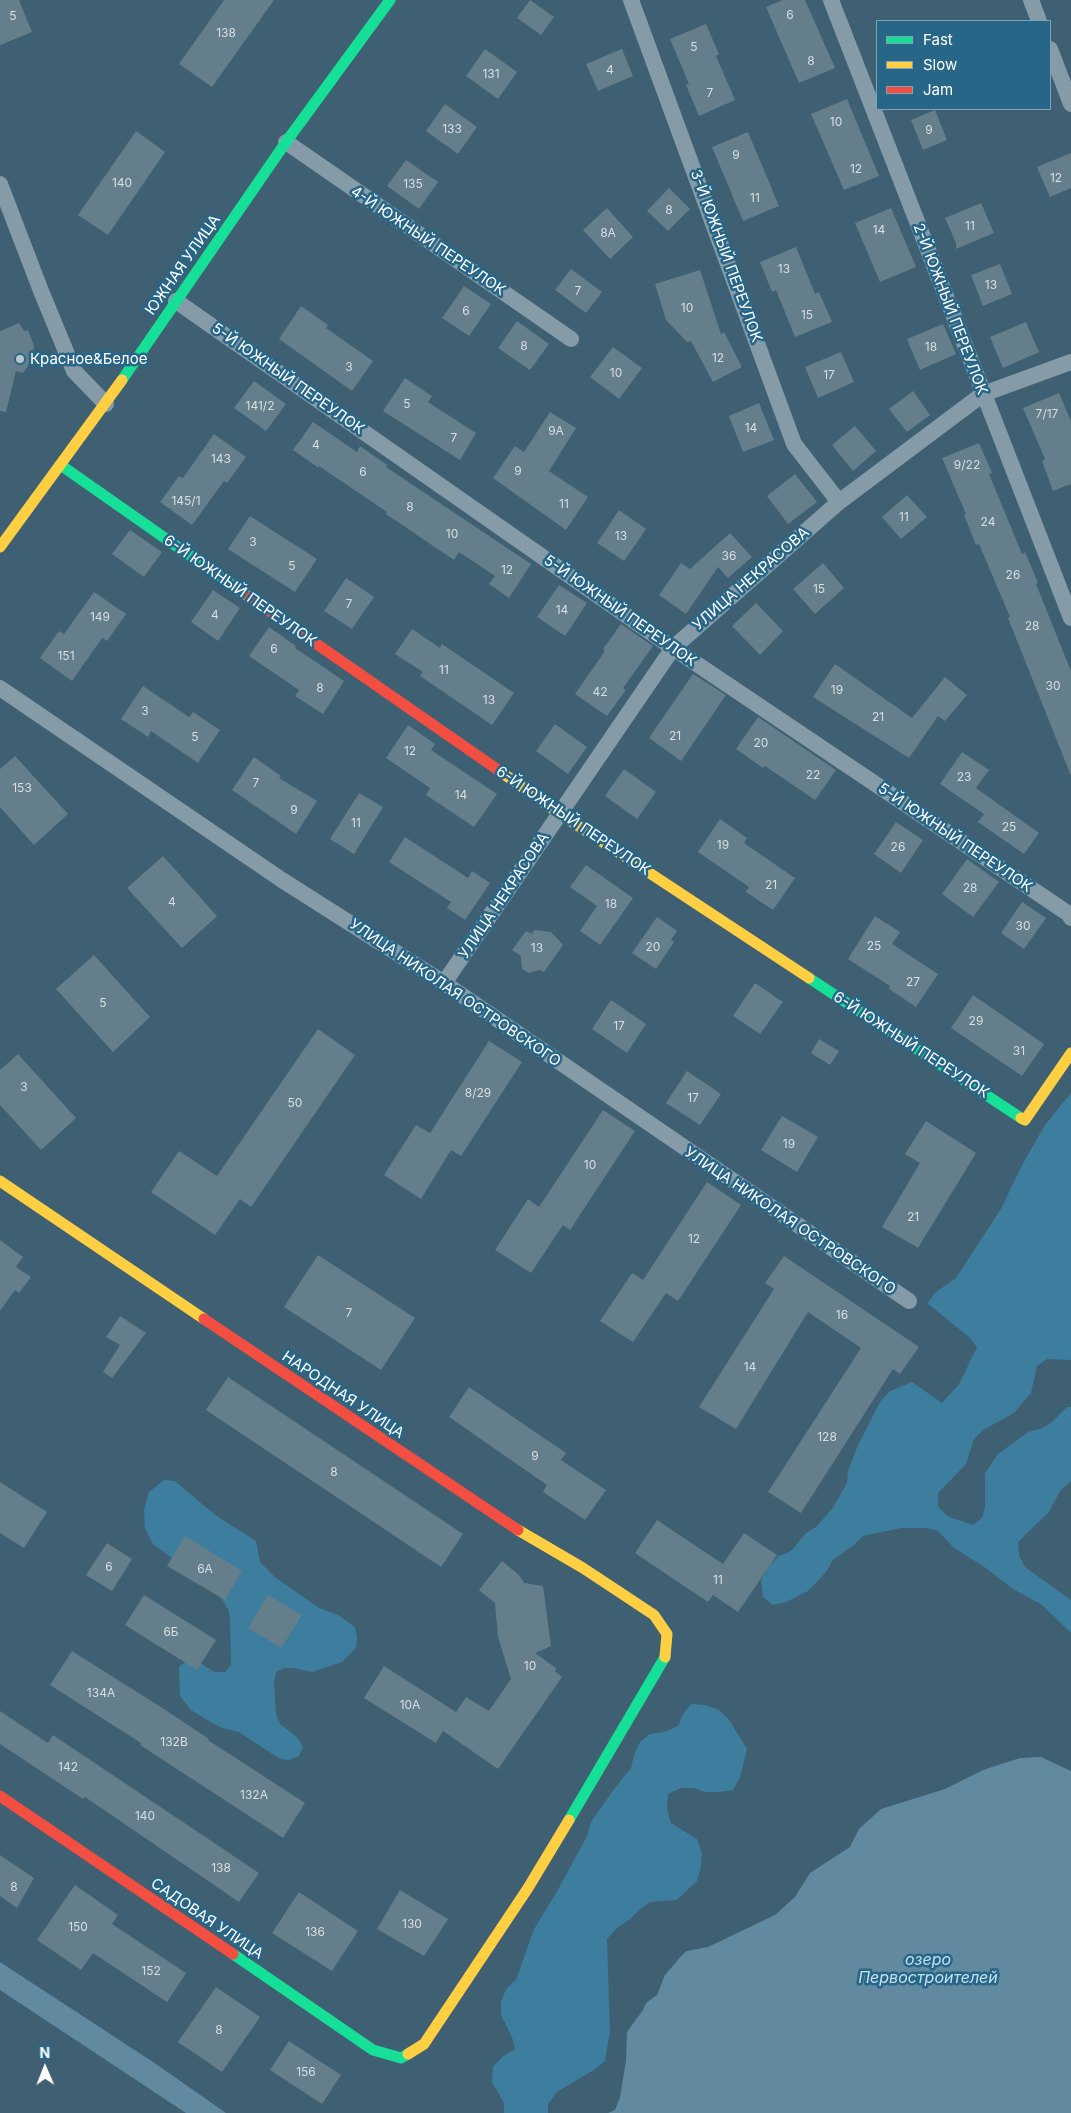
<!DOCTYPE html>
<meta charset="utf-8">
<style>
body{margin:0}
#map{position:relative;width:1071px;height:2113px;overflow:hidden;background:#3e6072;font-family:Inter,sans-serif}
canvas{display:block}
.legend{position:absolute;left:876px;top:20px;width:175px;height:90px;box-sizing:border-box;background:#286688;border:1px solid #7ea3b8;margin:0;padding:6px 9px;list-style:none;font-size:15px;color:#fff}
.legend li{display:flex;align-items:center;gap:10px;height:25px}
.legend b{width:25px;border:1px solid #7ea3b8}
.north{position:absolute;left:20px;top:2043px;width:50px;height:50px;-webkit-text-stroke:4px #286688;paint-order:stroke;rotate:359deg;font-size:14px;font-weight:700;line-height:20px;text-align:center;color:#fff}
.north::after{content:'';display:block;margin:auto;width:18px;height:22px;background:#fff;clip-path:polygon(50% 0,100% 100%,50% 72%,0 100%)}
</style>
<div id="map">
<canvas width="1071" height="2113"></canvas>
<ul class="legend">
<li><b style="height:6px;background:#16e098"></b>Fast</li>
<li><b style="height:6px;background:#ffcf43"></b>Slow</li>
<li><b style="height:6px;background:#f24e42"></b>Jam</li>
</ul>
<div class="north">N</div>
</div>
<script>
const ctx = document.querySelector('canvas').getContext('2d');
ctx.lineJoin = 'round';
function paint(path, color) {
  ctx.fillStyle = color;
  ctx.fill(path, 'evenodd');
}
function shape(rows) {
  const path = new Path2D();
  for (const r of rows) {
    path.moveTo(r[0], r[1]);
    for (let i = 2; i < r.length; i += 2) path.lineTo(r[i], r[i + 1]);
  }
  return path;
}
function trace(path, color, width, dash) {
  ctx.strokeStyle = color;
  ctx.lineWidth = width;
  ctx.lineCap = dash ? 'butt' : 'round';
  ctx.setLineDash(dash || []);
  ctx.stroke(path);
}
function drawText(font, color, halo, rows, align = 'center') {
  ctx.font = font + ' Inter,sans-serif';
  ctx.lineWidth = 5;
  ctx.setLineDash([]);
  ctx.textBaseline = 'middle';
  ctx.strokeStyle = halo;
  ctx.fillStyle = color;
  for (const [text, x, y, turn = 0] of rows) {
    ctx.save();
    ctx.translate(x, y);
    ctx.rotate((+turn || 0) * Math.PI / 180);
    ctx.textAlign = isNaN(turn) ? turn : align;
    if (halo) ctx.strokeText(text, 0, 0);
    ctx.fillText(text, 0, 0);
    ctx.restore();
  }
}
paint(shape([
 [1071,1093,1071,1360,1047,1359,1037,1366,1031,1393,1014,1413,983,1430,974,1439,966,1464,938,1493,938,1506,947,1516,973,1525,982,1518,985,1507,985,1473,998,1454,1028,1432,1040,1429,1051,1423,1067,1407,1071,1407,1071,1481,1060,1491,1049,1512,1018,1542,1019,1555,1025,1567,1071,1600,1071,1633,1042,1605,1013,1589,983,1566,954,1548,938,1531,927,1528,901,1528,863,1536,854,1545,833,1560,826,1572,808,1591,786,1602,773,1605,763,1597,761,1580,770,1565,779,1556,791,1551,806,1533,816,1527,832,1509,847,1483,848,1471,858,1445,880,1402,890,1391,912,1382,942,1403,959,1384,977,1347,969,1337,927,1303,936,1292,956,1278,1002,1207,1021,1167,1045,1125],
 [164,1480,175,1481,215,1515,256,1541,260,1562,275,1577,319,1608,338,1615,355,1627,357,1638,356,1648,342,1662,312,1672,293,1668,284,1668,276,1672,274,1683,276,1714,280,1724,298,1738,303,1747,299,1756,289,1760,280,1759,239,1732,222,1728,207,1720,191,1710,180,1696,179,1667,186,1661,196,1661,215,1672,225,1672,231,1665,230,1618,228,1609,218,1593,153,1544,145,1528,144,1510,149,1492],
 [691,1704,705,1705,719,1710,730,1721,747,1749,740,1777,733,1790,719,1792,705,1792,694,1788,681,1788,668,1794,667,1809,671,1823,697,1839,702,1853,701,1867,697,1881,677,1900,650,1902,639,1910,629,1920,617,1928,607,1939,610,2031,605,2061,594,2070,557,2092,548,2104,548,2113,504,2113,504,2103,492,2082,493,2067,502,2057,515,2049,512,2037,501,2015,501,2002,506,1989,516,1980,534,1929,555,1895,587,1836,591,1822,614,1789,631,1768,634,1755,640,1742,650,1734,664,1732,678,1726,683,1714]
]), '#3d7d9e');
paint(shape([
 [1041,1757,1071,1771,1071,2113,608,2113,615,2110,620,2097,626,2061,627,2032,643,2010,646,2003,657,1995,665,1975,683,1954,687,1951,708,1947,775,1915,795,1897,810,1873,850,1847,859,1829,881,1809,945,1789,983,1770,1020,1758],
 [0,1962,156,2064,226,2113,186,2113,0,1990]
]), '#618aa0');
paint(shape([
 [0,0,19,0,32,32,0,45],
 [224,0,274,0,212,87,179,64],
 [530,0,554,17,541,35,517,18],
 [783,0,805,0,835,68,799,83,766,7],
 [706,24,719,54,716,56,735,100,699,116,686,85,689,84,670,39],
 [485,49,517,72,498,99,466,76],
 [622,49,633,76,598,91,586,64],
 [847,99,879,176,844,190,811,114],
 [445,104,477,127,458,154,426,131],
 [935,110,947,140,923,150,911,120],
 [136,131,165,152,108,235,78,215],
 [748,132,779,206,743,221,712,147],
 [1071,153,1071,188,1050,197,1037,167],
 [406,160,438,182,419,209,387,186],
 [669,188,690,209,668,231,647,211],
 [981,203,994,233,956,249,956,243,945,218],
 [607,208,633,237,610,259,583,230],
 [891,208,916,267,880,282,855,223],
 [796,247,815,294,819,292,832,322,795,337,776,290,772,292,760,262],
 [1000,264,1012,294,983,306,971,275],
 [571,269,602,292,586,313,555,290],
 [700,270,721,334,724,332,742,367,713,382,691,341,687,342,666,320,655,284],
 [464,286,491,304,469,336,442,318],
 [301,306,328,325,326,328,373,361,352,391,279,339],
 [517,321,549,344,530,370,498,348],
 [1026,322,1039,352,1003,368,990,337],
 [19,323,24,331,28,330,34,346,32,360,23,373,16,371,6,412,0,411,0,331],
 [943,324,956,354,920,370,907,339],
 [613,347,642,368,619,399,590,377],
 [841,352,854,382,818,398,805,367],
 [405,378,432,396,428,402,476,433,460,460,383,411],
 [254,381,286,404,266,431,234,408],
 [913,391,930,415,907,432,889,409],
 [1059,393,1071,421,1071,484,1053,491,1042,461,1045,459,1023,408],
 [759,403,774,440,743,452,729,416],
 [550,412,576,428,549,471,588,497,566,530,493,478,515,446,524,452],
 [313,422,357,452,360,446,387,465,386,467,531,564,509,598,489,584,495,576,459,552,454,560,386,514,387,512,319,466,319,468,293,450],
 [855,426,876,451,853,471,832,445],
 [214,434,246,457,227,483,224,481,192,525,160,502,179,476,183,478],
 [979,443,992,473,989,474,1022,554,1025,552,1038,583,1036,584,1071,671,1071,776,1008,618,1010,617,979,544,976,545,964,515,966,514,942,458],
 [795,474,817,502,788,524,767,496],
 [907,495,927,517,901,539,882,517],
 [619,510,646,529,624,561,597,543],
 [250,516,317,559,295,592,228,549],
 [130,530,162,552,144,577,112,554],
 [730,533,752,557,728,578,718,567,686,614,659,595,681,563,690,569],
 [823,563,844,588,815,614,793,589],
 [346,578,374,597,352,629,324,611],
 [559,585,587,603,565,636,537,617],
 [213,590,240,608,218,641,191,622],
 [94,592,126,614,107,641,102,638,72,681,40,658,59,631,64,634],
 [756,603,783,631,760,655,732,626],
 [621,624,653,646,623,688,626,690,607,716,575,694,605,651,603,649],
 [269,627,296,646,295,648,344,681,323,714,295,696,299,690,249,656],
 [412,629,440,648,442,644,514,693,492,725,420,676,423,672,395,654],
 [835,664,912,718,945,677,967,695,945,721,938,716,909,758,813,697],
 [693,674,726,695,681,761,649,738],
 [143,686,189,717,193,712,220,730,198,763,151,731,148,737,121,719],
 [758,717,836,770,815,800,765,766,763,768,736,749],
 [555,724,587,747,568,774,536,751],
 [408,725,435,744,431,750,497,794,474,827,426,795,430,788,386,758],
 [962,752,989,770,976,788,1039,833,1024,854,978,822,984,814,940,784],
 [15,756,68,814,34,845,0,807,0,769],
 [254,757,281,776,279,778,317,801,296,834,232,790],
 [624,769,656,792,637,819,605,796],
 [359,793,383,807,354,854,330,839],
 [720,819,747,838,744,843,795,878,773,910,746,892,749,887,698,852],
 [896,822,923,840,901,873,874,854],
 [405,837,468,878,472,871,490,883,465,920,447,908,451,902,389,862],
 [163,856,217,916,182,948,127,888],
 [967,859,999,882,973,917,942,894],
 [586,865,633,898,600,945,580,931,597,906,570,887],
 [1022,902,1046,918,1024,949,1001,933],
 [875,916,900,932,892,944,938,974,916,1007,889,989,890,986,848,959],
 [657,917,677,931,671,940,674,942,656,969,632,953],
 [534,930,551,932,563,945,544,972,540,970,529,973,522,969,521,956,512,950,526,931,532,934],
 [94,955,150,1017,113,1052,56,989],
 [755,983,783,1002,760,1034,733,1016],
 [973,995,1044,1044,1022,1076,951,1028],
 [611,1000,646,1024,627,1053,592,1029],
 [318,1029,355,1055,251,1207,240,1199,215,1235,151,1192,179,1151,217,1176],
 [819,1039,839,1051,830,1065,811,1053],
 [489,1041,522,1062,461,1156,451,1150,421,1199,384,1175,416,1125,430,1133],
 [18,1054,76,1118,41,1150,0,1105,0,1070],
 [687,1071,721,1094,700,1125,666,1103],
 [603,1110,635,1131,570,1230,563,1225,531,1273,495,1250,528,1199,539,1207],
 [782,1116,818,1137,797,1172,761,1150],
 [926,1121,976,1153,918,1248,882,1227,920,1163,905,1154],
 [707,1182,741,1205,678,1301,666,1293,633,1342,600,1321,632,1273,643,1280],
 [0,1240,23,1257,16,1267,31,1277,19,1293,15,1290,0,1311],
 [318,1255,415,1318,381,1370,284,1307],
 [784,1256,919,1347,900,1374,893,1369,801,1513,768,1492,861,1348,808,1312,736,1429,699,1407,774,1289,765,1283],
 [120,1316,146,1333,112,1378,103,1372,120,1345,106,1337],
 [228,1377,463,1534,441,1567,206,1410],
 [469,1387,566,1453,561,1460,606,1490,585,1520,543,1492,547,1485,449,1417],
 [0,1482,47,1512,24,1548,0,1533],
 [657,1520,723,1564,744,1533,777,1555,738,1612,713,1595,708,1602,635,1553],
 [185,1536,242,1571,225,1600,167,1566],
 [107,1543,132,1559,112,1591,86,1575],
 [502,1561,519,1575,524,1583,543,1586,551,1646,535,1653,556,1668,555,1671,562,1677,498,1769,443,1731,436,1743,364,1698,384,1666,456,1712,466,1697,489,1711,511,1679,498,1637,495,1603,479,1590],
 [144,1595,216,1640,197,1670,125,1625],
 [268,1595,302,1615,281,1648,248,1628],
 [72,1651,164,1709,209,1739,208,1740,305,1803,283,1838,140,1745,141,1743,50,1685],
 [0,1711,48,1743,53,1735,259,1873,239,1902,85,1797,83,1799,0,1744],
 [0,1855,34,1878,17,1908,0,1896],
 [75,1885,118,1915,112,1924,186,1973,167,2002,93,1953,81,1970,37,1940],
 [400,1890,448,1919,424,1956,377,1929],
 [299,1892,358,1931,332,1971,272,1933],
 [216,1987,260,2017,222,2072,178,2042],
 [289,2041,341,2075,322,2104,270,2070]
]), '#647e8b');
trace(shape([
 [631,0,794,444,839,502],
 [831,0,1071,618],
 [1031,0,1039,21],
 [1050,49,1071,104],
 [286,142,571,339],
 [0,184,41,291,74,371,106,404],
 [176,301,673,648,1069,914,1071,918],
 [0,688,282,880,444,983,909,1301],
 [444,983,673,648,839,502,983,394,1071,362]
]), '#859ca8', 16);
trace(shape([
 [122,380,286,142,390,0],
 [62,466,249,597],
 [809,978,1021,1118],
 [569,1820,665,1657],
 [233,1954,373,2050,401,2058,408,2054]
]), '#16e098', 11);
trace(shape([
 [0,547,122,380],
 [501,772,560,814,809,978],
 [1021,1118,1025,1120,1071,1053],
 [0,1181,204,1319],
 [518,1530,583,1568,654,1615,667,1634,665,1657],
 [408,2054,424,2044,528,1888,569,1820]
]), '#ffcf43', 11);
trace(shape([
 [249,597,501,772],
 [204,1319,518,1530],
 [0,1796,233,1954]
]), '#f24e42', 11);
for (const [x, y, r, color] of [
 [20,359,5,"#bbc7ce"]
]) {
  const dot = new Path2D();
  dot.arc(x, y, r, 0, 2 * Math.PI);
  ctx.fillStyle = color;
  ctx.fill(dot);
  trace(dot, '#286688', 2);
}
drawText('12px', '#d8dfe2', null, [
 ["6",790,15],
 ["5",13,16],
 ["138",226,33],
 ["5",694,47],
 ["8",811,61],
 ["4",610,70],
 ["131",491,74],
 ["7",710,93],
 ["10",836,122],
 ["133",452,129],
 ["9",929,130],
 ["9",736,155],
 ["12",856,169],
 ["12",1056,178],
 ["140",122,183],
 ["135",413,184],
 ["11",755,198],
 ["8",669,210],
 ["11",970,226],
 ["14",879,230],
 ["8А",608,233],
 ["13",784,269],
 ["13",991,285],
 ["7",578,291],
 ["10",687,308],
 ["6",466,311],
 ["15",807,315],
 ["8",524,346],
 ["18",931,347],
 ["12",718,358],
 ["3",349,367],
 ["10",616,373],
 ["17",829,375],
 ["5",407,404],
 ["141/2",260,406],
 ["7/17",1047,414],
 ["14",751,428],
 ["9А",556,431],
 ["7",454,438],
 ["4",316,445],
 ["143",221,459],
 ["9/22",967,465],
 ["9",518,471],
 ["6",363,472],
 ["145/1",186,501],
 ["11",564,504],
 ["8",410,507],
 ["11",904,517],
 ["24",988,522],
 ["10",452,534],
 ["13",621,536],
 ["3",253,542],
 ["36",729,556],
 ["5",292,566],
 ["12",507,570],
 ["26",1013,575],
 ["15",819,589],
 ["7",349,604],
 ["14",562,610],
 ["4",215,615],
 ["149",100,617],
 ["28",1032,626],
 ["6",274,649],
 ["151",66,656],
 ["11",444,670],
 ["30",1053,686],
 ["8",320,688],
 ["19",837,690],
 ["42",600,692],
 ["13",489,700],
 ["3",145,711],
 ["21",878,717],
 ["21",675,736],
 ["5",195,737],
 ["20",761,743],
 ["12",410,751],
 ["22",813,775],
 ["23",964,777],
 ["7",256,783],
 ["153",22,788],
 ["14",461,795],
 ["9",294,810],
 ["11",356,823],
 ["25",1009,827],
 ["19",723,845],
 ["26",898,847],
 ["21",771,885],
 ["28",970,888],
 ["4",172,902],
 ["18",611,904],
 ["30",1023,926],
 ["25",874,946],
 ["20",653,947],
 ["13",537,948],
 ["27",913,982],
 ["5",103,1003],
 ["29",976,1021],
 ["17",619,1026],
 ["31",1019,1051],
 ["3",24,1087],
 ["8/29",478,1093],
 ["17",693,1098],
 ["50",295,1103],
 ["19",789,1144],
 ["10",590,1165],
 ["21",913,1217],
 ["12",694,1239],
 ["7",349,1313],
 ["16",842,1315],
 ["14",750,1367],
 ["128",827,1437],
 ["9",535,1456],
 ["8",334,1472],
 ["6",109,1567],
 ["6А",205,1569],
 ["11",718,1580],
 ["6Б",171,1632],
 ["10",530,1666],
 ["134А",101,1693],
 ["10А",410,1705],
 ["132В",174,1742],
 ["142",68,1767],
 ["132А",254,1795],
 ["140",145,1816],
 ["138",221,1868],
 ["8",14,1887],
 ["130",412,1924],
 ["150",78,1927],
 ["136",315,1932],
 ["152",151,1971],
 ["8",219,2030],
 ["156",306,2072]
]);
drawText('15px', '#fff', '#286688', [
 ["4-Й ЮЖНЫЙ ПЕРЕУЛОК",428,241,34],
 ["3-Й ЮЖНЫЙ ПЕРЕУЛОК",726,256,70],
 ["ЮЖНАЯ УЛИЦА",183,265,-55],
 ["2-Й ЮЖНЫЙ ПЕРЕУЛОК",950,309,69],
 ["5-Й ЮЖНЫЙ ПЕРЕУЛОК",288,379,35],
 ["УЛИЦА НЕКРАСОВА",751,579,-41],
 ["6-Й ЮЖНЫЙ ПЕРЕУЛОК",240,591,35],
 ["5-Й ЮЖНЫЙ ПЕРЕУЛОК",620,611,35],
 ["6-Й ЮЖНЫЙ ПЕРЕУЛОК",573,821,34],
 ["5-Й ЮЖНЫЙ ПЕРЕУЛОК",955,838,34],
 ["УЛИЦА НЕКРАСОВА",504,896,-56],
 ["УЛИЦА НИКОЛАЯ ОСТРОВСКОГО",455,993,34],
 ["6-Й ЮЖНЫЙ ПЕРЕУЛОК",911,1045,33],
 ["УЛИЦА НИКОЛАЯ ОСТРОВСКОГО",790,1221,34],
 ["НАРОДНАЯ УЛИЦА",343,1395,34],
 ["САДОВАЯ УЛИЦА",207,1919,34]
]);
drawText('15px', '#fff', '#286688', [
 ["Красное&Белое",30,359]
], 'left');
drawText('italic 16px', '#c1e0f0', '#286688', [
 ["озеро",928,1960],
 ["Первостроителей",928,1978]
]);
</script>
